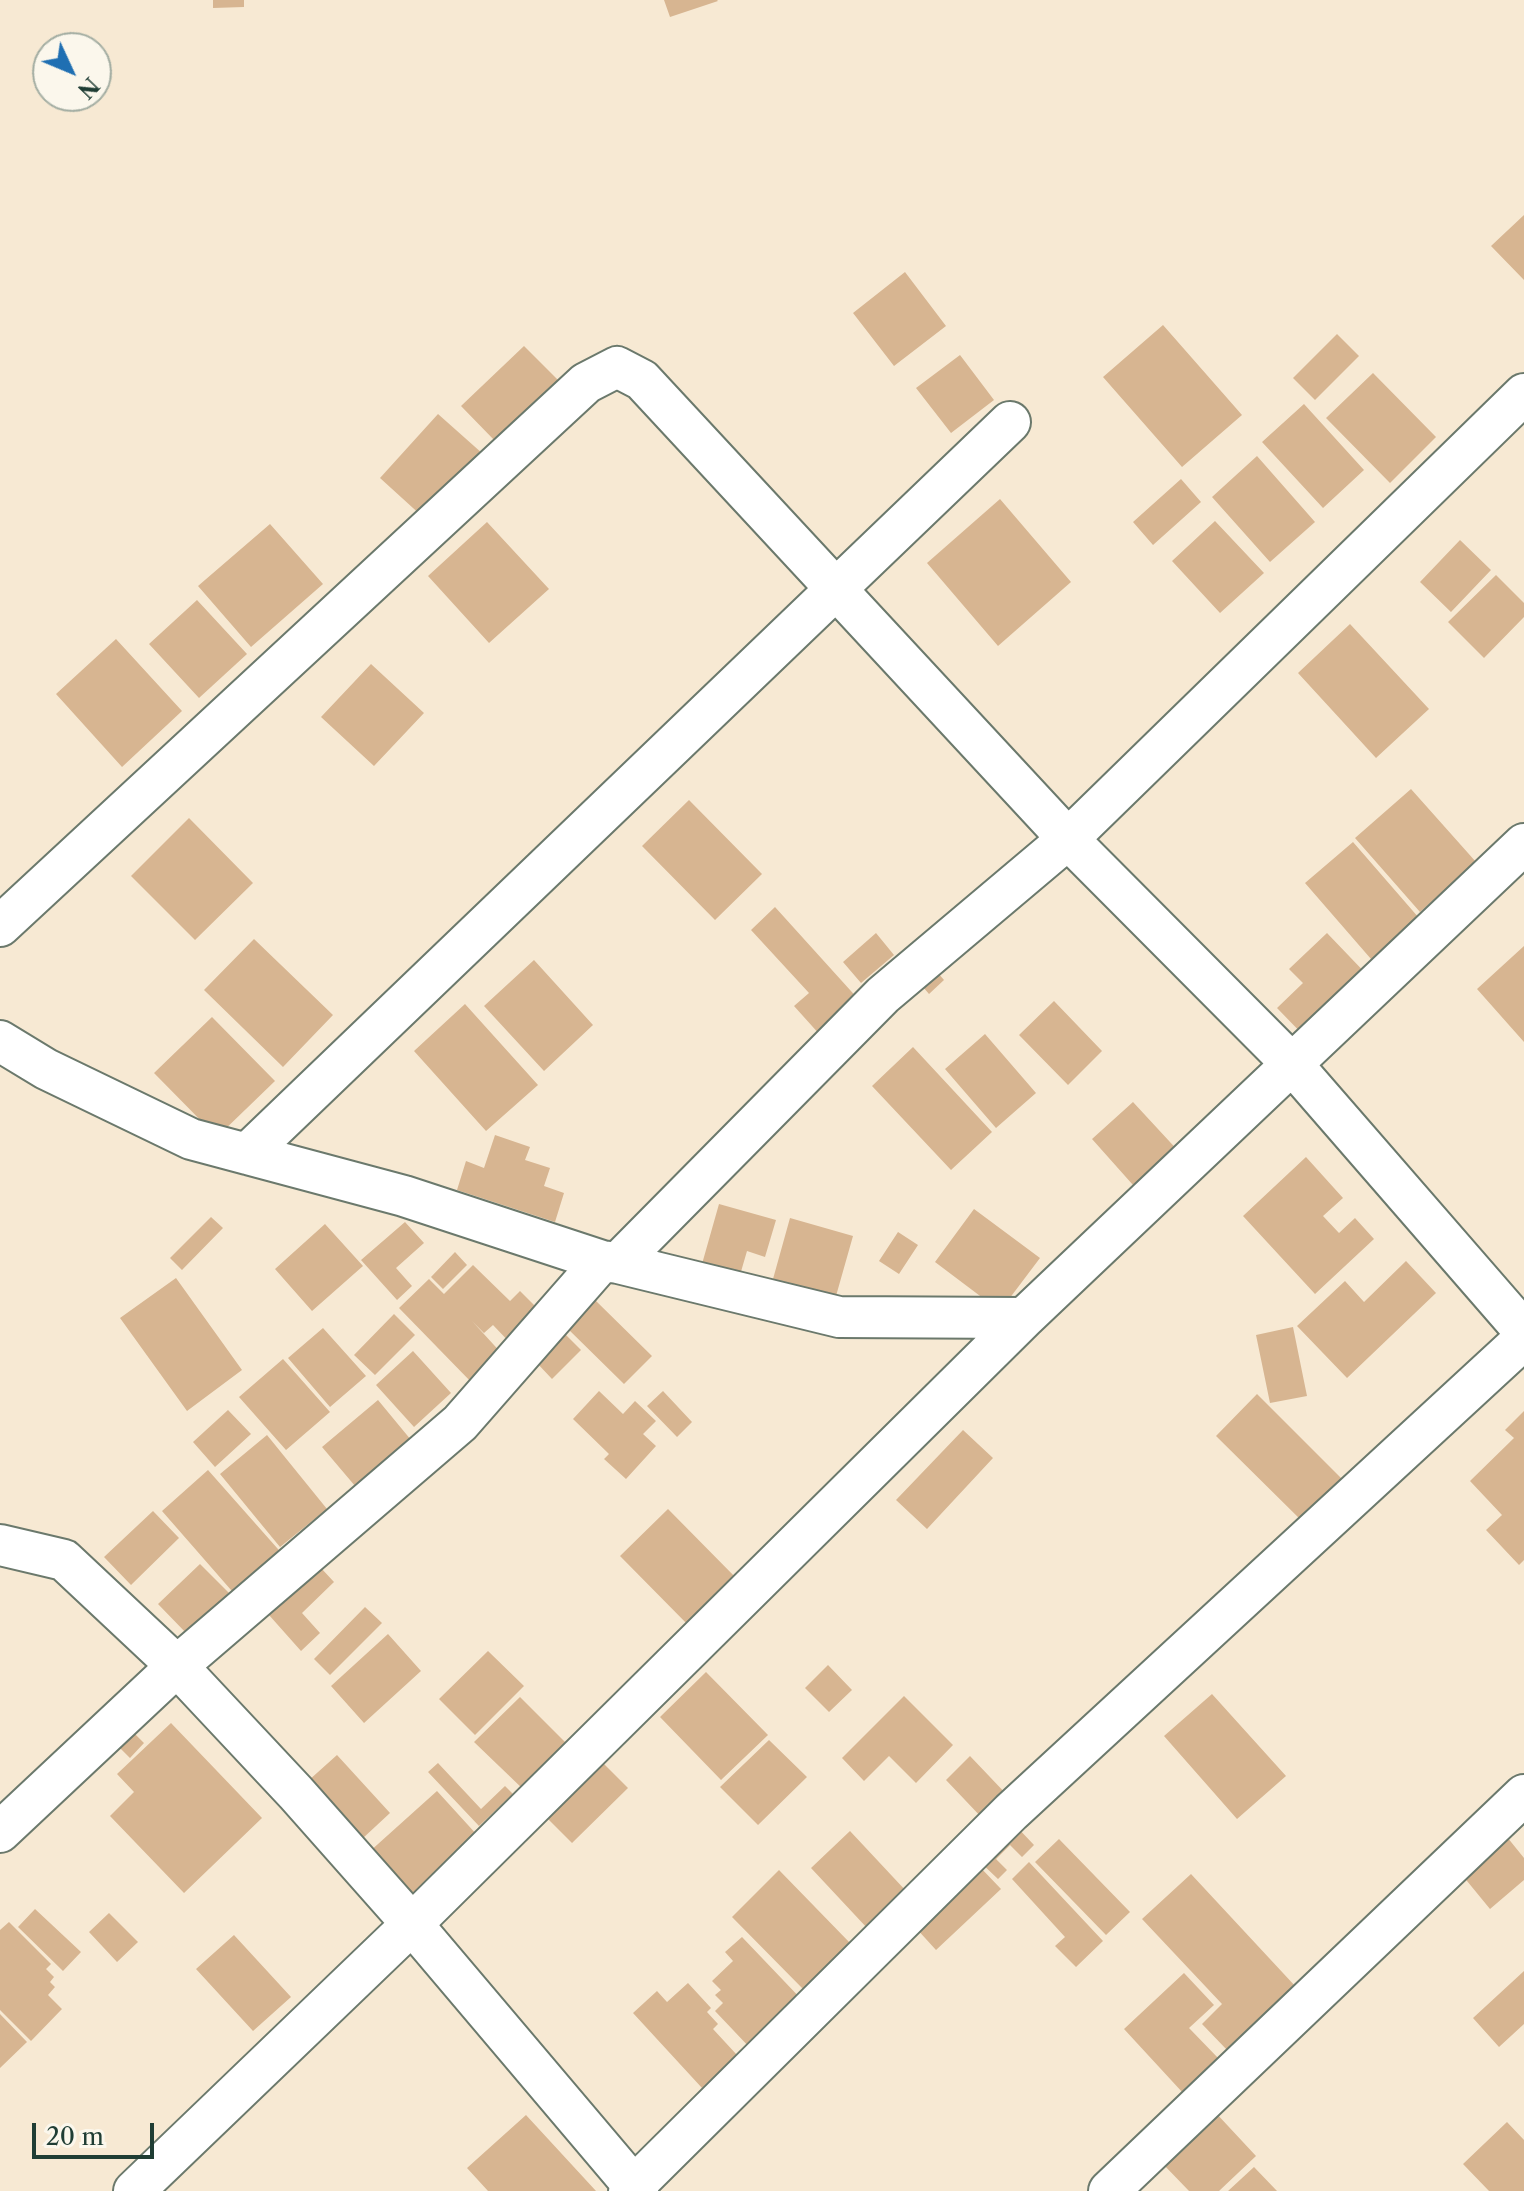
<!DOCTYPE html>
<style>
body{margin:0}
#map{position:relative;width:1524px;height:2191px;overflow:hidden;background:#f7e9d3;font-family:"Libre Caslon Text",serif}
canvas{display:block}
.north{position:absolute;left:32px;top:32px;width:80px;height:80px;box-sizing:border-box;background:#fbf7ec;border:2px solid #a3ada2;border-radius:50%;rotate:134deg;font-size:22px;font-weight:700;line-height:32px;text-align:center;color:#1f3d34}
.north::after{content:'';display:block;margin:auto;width:28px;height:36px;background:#1f6fb2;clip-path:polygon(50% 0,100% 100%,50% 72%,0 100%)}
.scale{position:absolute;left:32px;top:2123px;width:122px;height:36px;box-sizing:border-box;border:4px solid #1f3d34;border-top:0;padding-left:10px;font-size:24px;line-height:28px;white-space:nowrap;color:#1f3d34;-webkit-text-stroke:6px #fbf7ec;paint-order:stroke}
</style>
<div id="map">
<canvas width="1524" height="2191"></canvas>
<div class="north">N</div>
<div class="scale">20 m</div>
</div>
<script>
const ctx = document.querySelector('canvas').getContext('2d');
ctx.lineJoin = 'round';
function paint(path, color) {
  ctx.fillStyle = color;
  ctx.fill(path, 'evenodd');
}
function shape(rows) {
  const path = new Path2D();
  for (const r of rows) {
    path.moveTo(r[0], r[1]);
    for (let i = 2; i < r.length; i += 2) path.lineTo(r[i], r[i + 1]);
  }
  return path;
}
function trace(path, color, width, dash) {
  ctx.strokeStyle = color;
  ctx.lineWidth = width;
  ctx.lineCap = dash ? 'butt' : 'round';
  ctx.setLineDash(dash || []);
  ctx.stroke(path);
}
paint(shape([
 [213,0,244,0,244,7,213,8],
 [664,0,717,0,718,1,670,17],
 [1524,215,1524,280,1491,246],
 [905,272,946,326,894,366,853,313],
 [1163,325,1242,415,1182,467,1103,377],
 [1337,334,1359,356,1315,400,1293,378],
 [524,346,559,381,496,442,461,406],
 [960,355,994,400,951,433,916,388],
 [1373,373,1436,437,1390,483,1326,418],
 [1304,404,1364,470,1323,508,1262,442],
 [438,414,483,454,424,518,380,478],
 [1257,456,1315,522,1270,562,1212,497],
 [1181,479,1201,502,1153,545,1133,522],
 [1000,499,1071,582,998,646,927,563],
 [1215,521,1264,573,1220,613,1172,561],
 [487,522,549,589,489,643,428,576],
 [270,524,323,584,251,647,198,586],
 [1460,540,1491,570,1451,612,1420,582],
 [1496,575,1524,603,1524,617,1484,658,1448,622],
 [197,600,247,654,199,698,149,644],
 [1350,624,1429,709,1376,758,1298,673],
 [116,639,182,711,122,767,56,694],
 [371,664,424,713,374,766,321,717],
 [1411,789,1476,862,1420,912,1355,838],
 [689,800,762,874,715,920,642,846],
 [189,818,253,883,195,940,131,876],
 [1353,842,1419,918,1371,959,1305,883],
 [775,907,860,1001,821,1036,794,1006,809,993,751,930],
 [876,933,894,955,861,983,843,962],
 [1327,933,1372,980,1309,1041,1277,1008,1303,983,1289,969],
 [254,939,333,1015,283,1067,204,990],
 [1524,946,1524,1042,1477,989],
 [534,960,593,1025,544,1071,484,1006],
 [932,966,944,980,929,994,917,980],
 [1054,1001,1102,1051,1068,1085,1019,1035],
 [465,1004,538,1085,486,1131,414,1051],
 [212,1017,275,1081,217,1137,154,1073],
 [985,1034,1036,1093,996,1128,945,1069],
 [913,1047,992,1132,951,1170,872,1086],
 [1133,1102,1182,1155,1141,1194,1092,1139],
 [495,1135,530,1147,525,1160,550,1168,544,1186,564,1193,555,1222,457,1190,466,1161,484,1168],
 [1306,1157,1343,1198,1323,1216,1339,1233,1355,1218,1374,1239,1315,1294,1243,1216],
 [719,1204,776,1220,765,1257,747,1251,740,1275,702,1264],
 [974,1209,1040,1258,1000,1311,935,1262],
 [211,1217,223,1228,182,1270,170,1258],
 [790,1218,853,1236,836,1296,773,1279],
 [405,1222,424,1243,396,1268,412,1286,397,1300,361,1260],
 [325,1224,363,1266,312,1311,275,1269],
 [898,1232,918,1245,899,1274,879,1261],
 [455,1252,467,1265,443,1289,431,1277],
 [1406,1261,1436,1293,1347,1378,1297,1326,1345,1281,1364,1302],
 [473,1265,510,1301,520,1291,546,1317,515,1348,493,1325,484,1333,472,1321,504,1356,474,1385,399,1308,429,1279,444,1294],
 [176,1278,242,1370,187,1411,120,1318],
 [595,1300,652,1356,624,1384,567,1328],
 [394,1314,415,1335,375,1375,354,1355],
 [1293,1327,1307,1396,1270,1403,1256,1335],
 [323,1328,366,1376,330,1407,288,1358],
 [565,1334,581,1350,552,1379,536,1362],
 [413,1351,451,1393,414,1427,376,1385],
 [283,1359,330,1412,286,1450,239,1397],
 [599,1391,623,1414,635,1401,656,1421,643,1434,656,1446,626,1479,604,1459,609,1454,573,1419],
 [663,1391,692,1422,677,1437,647,1406],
 [1257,1394,1348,1485,1307,1526,1216,1436],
 [378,1400,416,1446,361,1493,322,1447],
 [228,1410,251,1434,215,1467,193,1442],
 [1524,1411,1524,1560,1519,1565,1486,1530,1502,1515,1470,1481,1514,1438,1505,1430],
 [963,1430,993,1458,927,1529,896,1500],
 [267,1435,327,1509,280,1547,220,1474],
 [208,1470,285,1557,238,1598,162,1511],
 [668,1509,741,1583,693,1630,620,1556],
 [153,1511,179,1538,131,1585,104,1557],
 [200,1564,230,1594,188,1635,158,1604],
 [321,1568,334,1582,302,1613,320,1633,301,1651,269,1615],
 [365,1607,382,1623,330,1675,314,1659],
 [388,1634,421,1671,364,1723,331,1686],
 [488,1651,524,1686,475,1735,439,1699],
 [828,1665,852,1690,829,1712,805,1688],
 [706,1672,768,1735,721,1780,660,1717],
 [1212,1694,1286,1776,1237,1819,1164,1736],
 [904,1696,953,1745,916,1783,889,1756,864,1781,842,1758],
 [520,1697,569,1746,525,1791,474,1742],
 [171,1723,262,1818,184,1893,110,1816,134,1792,117,1774],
 [133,1732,144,1743,130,1758,119,1747],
 [769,1740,807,1777,758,1825,720,1787],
 [337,1755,390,1813,362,1839,308,1781],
 [970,1756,1009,1797,984,1820,946,1780],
 [600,1760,628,1788,572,1843,544,1815],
 [438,1763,481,1809,505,1786,513,1794,479,1826,428,1772],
 [437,1791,478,1836,409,1898,368,1853],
 [1015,1825,1034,1845,1022,1857,1010,1845,996,1859,1007,1870,998,1879,979,1861],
 [850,1831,907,1892,868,1929,811,1868],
 [1503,1832,1524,1858,1524,1880,1490,1909,1458,1870],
 [1059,1839,1130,1912,1106,1935,1035,1862],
 [1029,1862,1103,1941,1076,1967,1055,1946,1065,1937,1012,1879],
 [979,1866,1001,1889,936,1950,915,1927],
 [779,1870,850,1943,803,1989,732,1917],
 [1191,1874,1296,1987,1228,2051,1202,2024,1222,2004,1142,1919],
 [35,1909,81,1952,63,1971,18,1927],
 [109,1913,138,1942,117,1962,89,1932],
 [9,1922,51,1964,46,1969,54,1977,50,1982,55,1987,48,1995,62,2009,31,2041,0,2010,0,1930],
 [234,1935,291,1997,253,2031,196,1969],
 [742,1937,804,2002,752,2050,715,2011,723,2003,715,1995,721,1990,712,1981,733,1961,725,1952],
 [1524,1971,1524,2024,1499,2047,1473,2018],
 [1184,1973,1214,2005,1189,2028,1220,2060,1183,2093,1124,2029],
 [688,1983,711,2008,707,2012,718,2024,713,2029,737,2055,702,2088,633,2013,657,1991,667,2002],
 [0,2014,27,2042,0,2068],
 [1215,2112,1256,2156,1219,2191,1189,2191,1162,2163],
 [526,2115,596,2191,488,2191,467,2168],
 [1507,2122,1524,2140,1524,2191,1489,2191,1463,2164],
 [1254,2167,1277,2191,1228,2191]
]), '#d7b591');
const minor = shape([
 [0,926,586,383,617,367,642,380,1068,839,1292,1064,1524,1331],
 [0,1041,46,1069,191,1139,404,1196,602,1261,618,1263,839,1317,1024,1318],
 [247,1154,1010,422],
 [618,1263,883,995,1068,839,1524,394],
 [0,1545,64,1560,177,1666,296,1793,412,1924,638,2191],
 [0,1832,177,1666,460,1423,602,1261],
 [134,2191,412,1924,1024,1318,1524,844],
 [629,2191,1011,1812,1524,1339],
 [1109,2191,1524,1795]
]);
trace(minor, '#6b796c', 44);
trace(minor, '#fff', 40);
</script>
